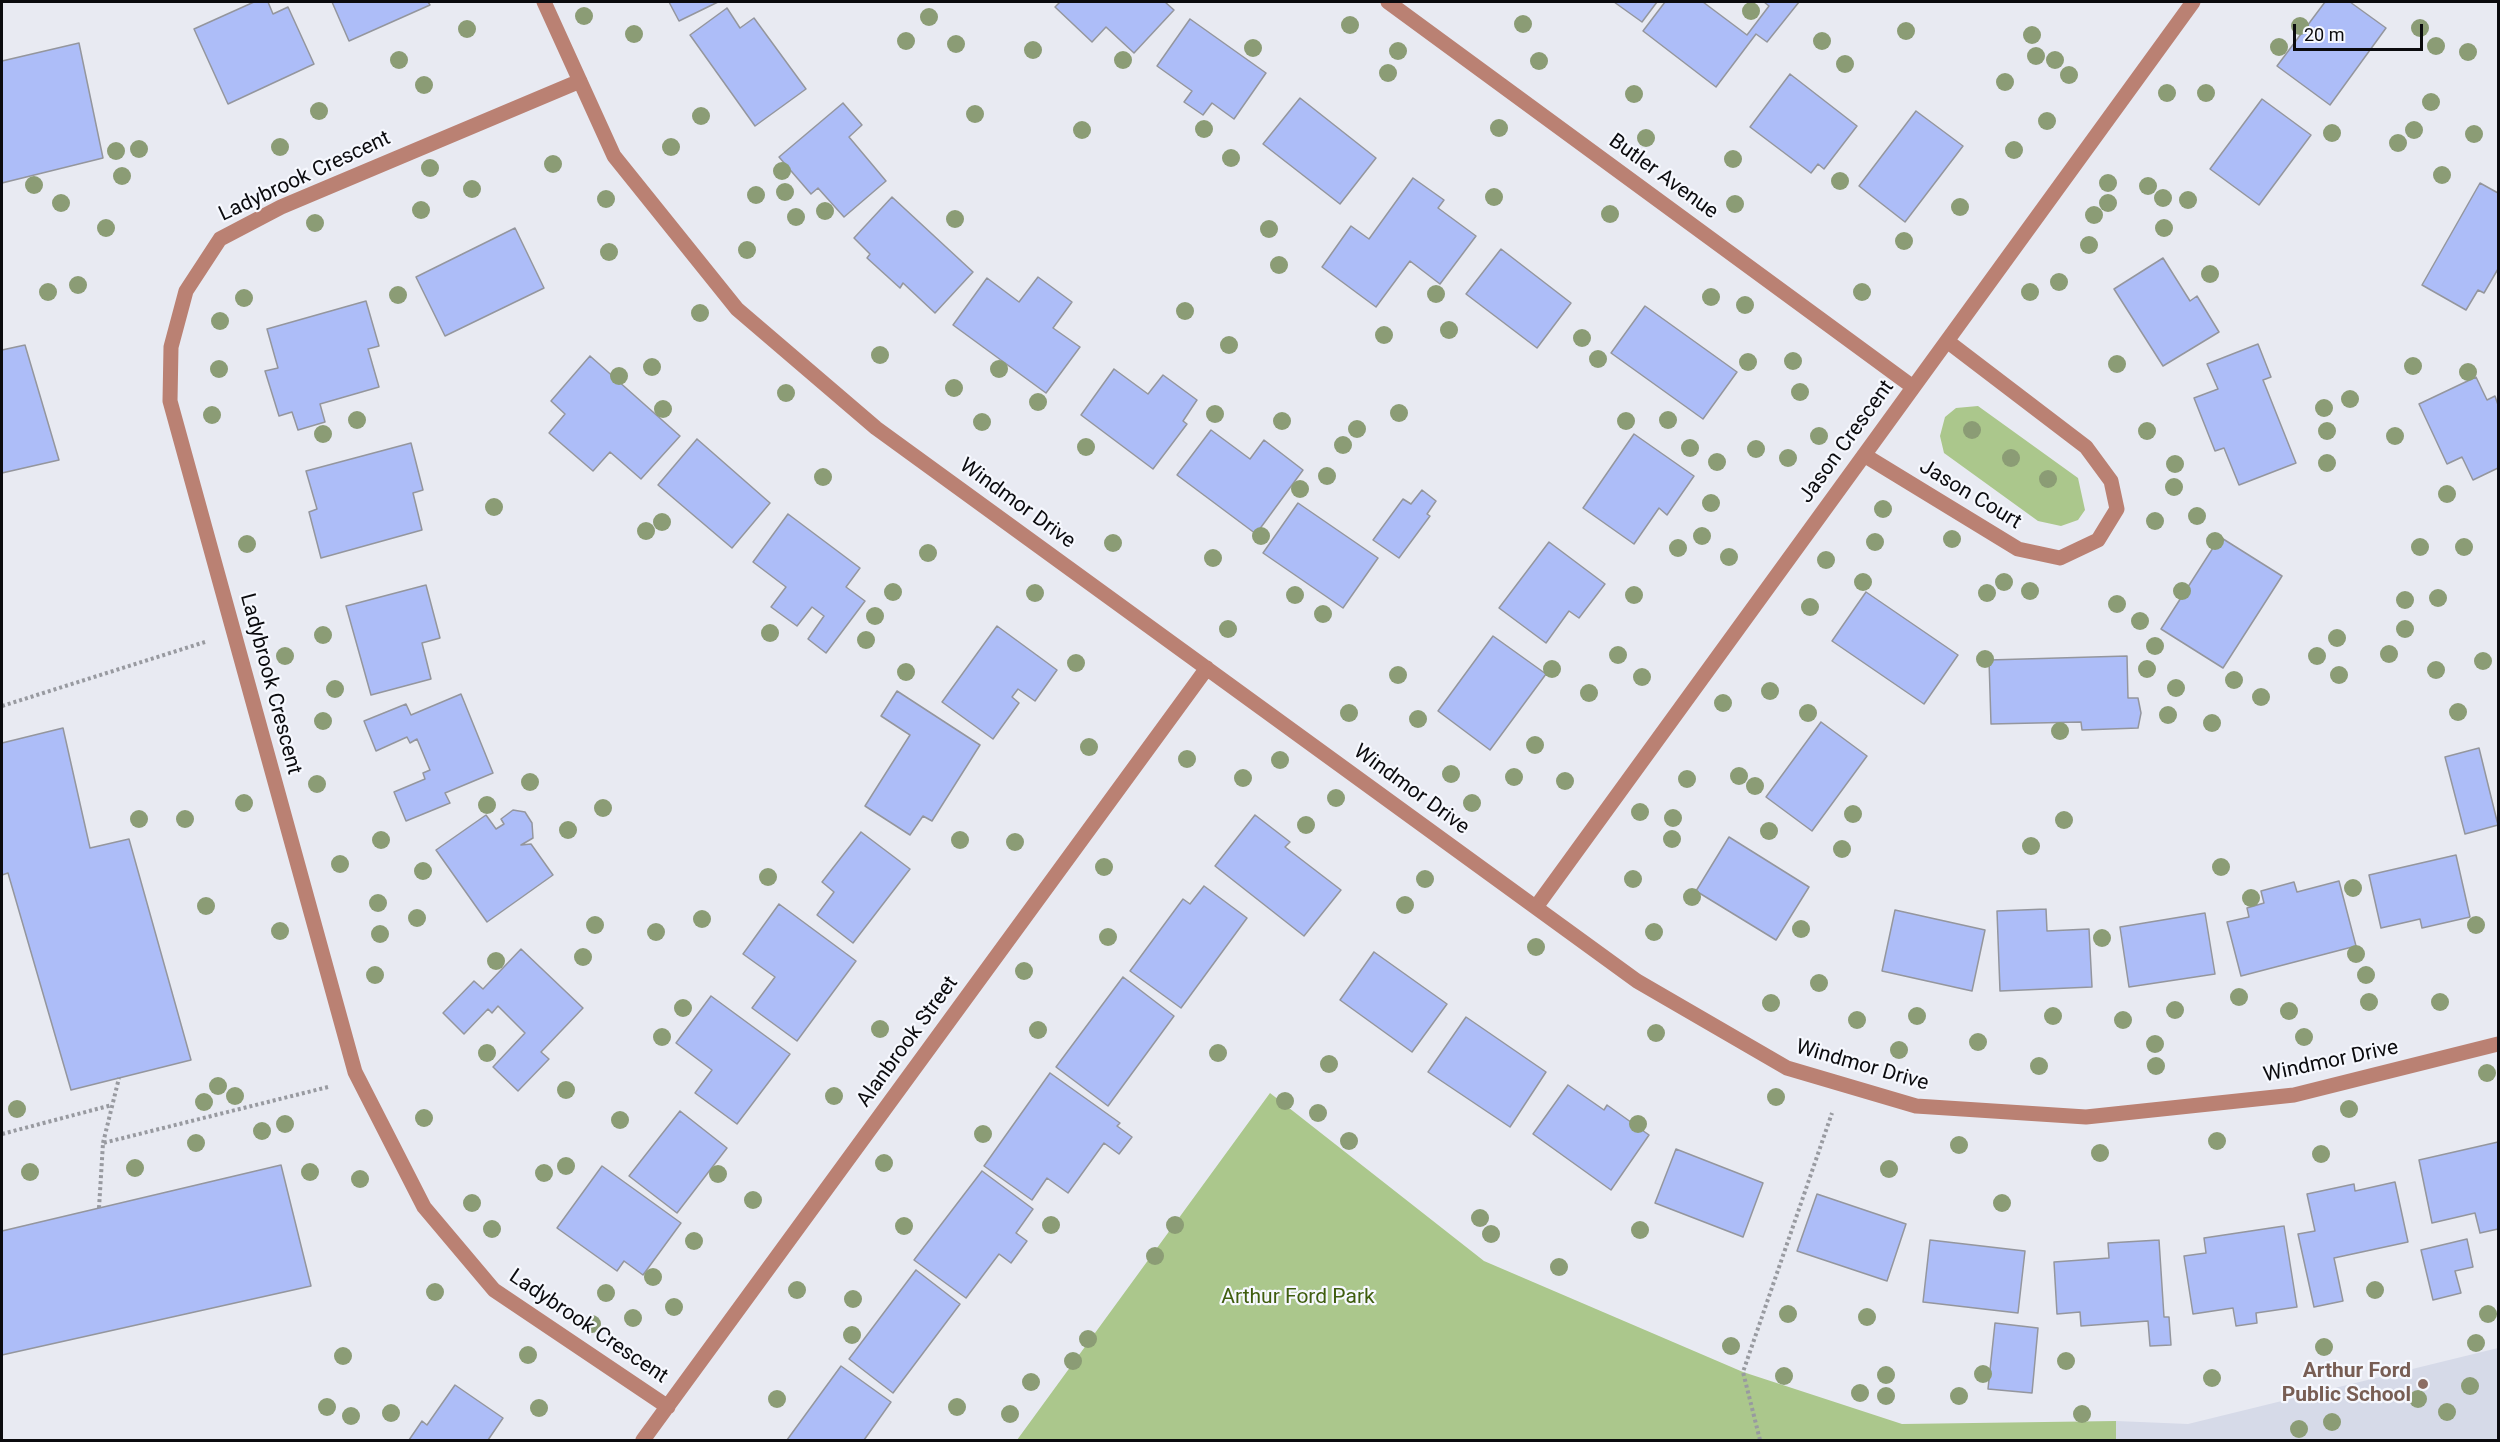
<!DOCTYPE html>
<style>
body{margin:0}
#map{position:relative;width:2500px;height:1442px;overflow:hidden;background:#e8eaf2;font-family:Roboto,sans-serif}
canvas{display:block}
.frame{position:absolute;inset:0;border:3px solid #0b0b0e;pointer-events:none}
.scale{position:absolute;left:2293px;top:24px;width:130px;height:27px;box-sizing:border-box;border:3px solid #0b0b0e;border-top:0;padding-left:8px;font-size:18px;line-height:21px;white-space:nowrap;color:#0b0b0e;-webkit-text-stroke:4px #f6f8fe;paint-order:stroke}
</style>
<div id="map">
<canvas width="2500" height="1442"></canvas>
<div class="frame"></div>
<div class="scale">20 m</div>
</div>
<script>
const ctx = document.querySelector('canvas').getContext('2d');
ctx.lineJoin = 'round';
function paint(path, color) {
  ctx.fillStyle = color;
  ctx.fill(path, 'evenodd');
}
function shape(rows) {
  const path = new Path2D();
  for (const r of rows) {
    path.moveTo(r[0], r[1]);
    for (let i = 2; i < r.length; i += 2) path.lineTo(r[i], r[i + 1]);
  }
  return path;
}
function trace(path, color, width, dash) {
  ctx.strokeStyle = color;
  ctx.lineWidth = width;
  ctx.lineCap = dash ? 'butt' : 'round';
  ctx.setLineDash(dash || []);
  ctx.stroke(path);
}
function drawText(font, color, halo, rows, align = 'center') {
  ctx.font = font + ' Roboto,sans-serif';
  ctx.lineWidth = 4.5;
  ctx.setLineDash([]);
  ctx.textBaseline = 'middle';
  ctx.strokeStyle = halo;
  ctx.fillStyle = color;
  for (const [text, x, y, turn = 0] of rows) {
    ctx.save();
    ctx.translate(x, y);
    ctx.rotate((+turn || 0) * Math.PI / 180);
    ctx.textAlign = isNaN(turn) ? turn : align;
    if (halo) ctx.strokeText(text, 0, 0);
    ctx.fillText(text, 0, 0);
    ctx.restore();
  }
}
paint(shape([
 [2498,1348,2498,1440,2116,1440,2116,1421,2188,1424]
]), '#d6dae8');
paint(shape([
 [1978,406,2078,478,2085,510,2078,520,2061,526,2038,521,1944,453,1940,436,1945,417,1956,408],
 [1270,1093,1484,1261,1743,1372,1902,1424,2116,1421,2116,1440,1017,1440]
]), '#abc78c');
const building = shape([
 [254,2,268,2,273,14,288,7,314,64,228,104,194,29,254,2],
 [332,2,428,2,430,5,349,41,332,2],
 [669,2,718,2,679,21,669,2],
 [1060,2,1165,2,1174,10,1134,53,1106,27,1092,42,1055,7,1060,2],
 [1614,2,1657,2,1642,22,1614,2],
 [1665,2,1703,2,1747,35,1769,6,1764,2,1799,2,1767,42,1756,34,1716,87,1643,31,1665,2],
 [2325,2,2350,2,2386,28,2330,105,2277,66,2325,2],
 [727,8,740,28,754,18,806,89,755,126,690,35,727,8],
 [1190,19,1266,73,1234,119,1212,103,1203,115,1184,102,1192,91,1157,66,1190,19],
 [79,43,103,158,2,183,2,61,79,43],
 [1790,74,1857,126,1824,169,1818,164,1811,173,1750,127,1790,74],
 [1300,98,1376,158,1340,204,1263,144,1300,98],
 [2262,99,2311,135,2259,205,2210,169,2262,99],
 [843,103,862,125,849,137,886,181,844,217,818,188,811,194,779,157,843,103],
 [1916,111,1963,146,1905,222,1859,186,1916,111],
 [1413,178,1444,200,1438,208,1476,236,1440,284,1410,261,1376,307,1322,267,1351,226,1369,239,1413,178],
 [2480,183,2498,193,2498,269,2484,293,2478,290,2466,310,2422,285,2480,183],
 [892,197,973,272,935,313,903,283,900,288,867,258,870,254,854,238,892,197],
 [515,228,544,288,445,336,416,277,515,228],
 [1501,249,1571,303,1537,348,1466,294,1501,249],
 [2163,258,2190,301,2197,296,2219,332,2163,366,2114,289,2163,258],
 [1038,277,1072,302,1053,328,1080,347,1046,393,953,325,987,278,1019,302,1038,277],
 [366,301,379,346,368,349,379,387,320,404,325,422,298,430,292,412,279,416,265,371,278,368,267,329,366,301],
 [1645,306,1737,372,1703,419,1611,353,1645,306],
 [2258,344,2271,377,2263,380,2296,463,2239,485,2224,448,2215,451,2194,398,2218,389,2207,364,2258,344],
 [25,345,59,460,2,473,2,350,25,345],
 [590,356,680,436,641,479,610,452,593,471,549,433,565,414,551,401,590,356],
 [1114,369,1148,394,1163,375,1197,400,1183,421,1187,424,1153,469,1081,415,1114,369],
 [2476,377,2487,400,2495,396,2498,405,2498,468,2473,480,2462,457,2447,464,2419,404,2476,377],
 [1211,430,1250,459,1264,440,1303,470,1256,534,1177,475,1211,430],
 [1634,434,1694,476,1667,515,1659,508,1634,544,1583,508,1634,434],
 [697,439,770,503,732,548,658,485,697,439],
 [411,443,423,490,413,493,422,530,321,558,309,512,317,509,306,471,411,443],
 [1422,490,1436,501,1427,514,1430,516,1399,558,1373,540,1403,499,1411,504,1422,490],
 [1298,503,1378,558,1343,608,1263,553,1298,503],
 [788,514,860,568,846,587,865,601,826,653,808,639,824,616,812,607,797,626,771,607,786,587,753,562,788,514],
 [2220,537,2282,576,2223,668,2161,629,2220,537],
 [1549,542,1605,584,1579,618,1569,611,1546,643,1499,608,1549,542],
 [426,585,440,638,422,643,431,679,371,695,346,606,426,585],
 [1866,592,1958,655,1924,704,1832,641,1866,592],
 [997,626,1057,670,1035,701,1018,689,1012,697,1019,703,993,739,942,702,997,626],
 [1493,636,1546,674,1490,750,1438,711,1493,636],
 [2127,656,2128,698,2138,698,2141,713,2138,728,2082,730,2081,722,1991,724,1989,660,2127,656],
 [897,691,980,745,932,821,923,816,910,835,865,806,910,735,881,716,897,691],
 [461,694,493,773,445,793,450,803,406,821,394,792,425,779,423,773,430,770,417,739,410,743,407,737,376,751,364,721,406,704,411,715,461,694],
 [1821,722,1867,756,1812,831,1766,797,1821,722],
 [63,728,90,848,129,839,191,1060,71,1090,8,873,2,875,2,743,63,728],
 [2479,748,2498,825,2465,834,2445,757,2479,748],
 [513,810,525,812,532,823,533,838,521,845,531,844,553,875,487,922,436,850,486,815,496,829,504,824,501,819,513,810],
 [1255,815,1290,842,1285,847,1341,890,1304,936,1215,866,1255,815],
 [861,832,910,869,853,943,817,915,834,892,822,882,861,832],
 [1729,837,1809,887,1776,940,1696,891,1729,837],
 [2456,855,2470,917,2422,928,2420,919,2381,928,2369,875,2456,855],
 [2339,881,2356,946,2241,976,2227,922,2249,917,2247,908,2264,903,2261,891,2294,882,2297,892,2339,881],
 [1204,886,1247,918,1181,1008,1130,971,1183,899,1190,904,1204,886],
 [779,904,856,961,797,1041,752,1008,775,977,743,954,779,904],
 [2046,909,2047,931,2089,929,2092,987,2000,991,1997,911,2046,909],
 [1895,910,1985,930,1972,991,1882,971,1895,910],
 [2205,913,2215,974,2129,987,2120,927,2205,913],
 [521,949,583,1008,541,1052,549,1059,518,1091,493,1067,525,1033,498,1006,492,1013,488,1009,464,1034,443,1013,474,981,483,989,521,949],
 [1374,952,1447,1004,1412,1052,1340,1000,1374,952],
 [1123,977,1174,1016,1108,1106,1056,1067,1123,977],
 [711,996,790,1054,737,1124,695,1093,712,1070,676,1043,711,996],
 [1466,1017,1546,1072,1510,1127,1428,1072,1466,1017],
 [1050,1073,1120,1123,1117,1126,1132,1137,1119,1154,1104,1143,1068,1193,1047,1178,1032,1200,984,1166,1050,1073],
 [1568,1085,1604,1110,1607,1105,1649,1135,1611,1190,1533,1134,1568,1085],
 [680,1111,727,1148,677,1213,629,1176,680,1111],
 [2498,1142,2498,1229,2480,1233,2475,1213,2432,1223,2419,1160,2498,1142],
 [1676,1149,1763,1183,1743,1237,1655,1203,1676,1149],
 [281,1165,311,1286,2,1355,2,1231,281,1165],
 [602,1166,681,1223,643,1275,624,1261,617,1271,557,1228,602,1166],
 [982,1171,1033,1209,1016,1233,1027,1241,1011,1263,999,1254,966,1298,914,1260,982,1171],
 [2395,1182,2408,1242,2334,1258,2343,1301,2314,1307,2298,1234,2315,1231,2307,1194,2354,1184,2355,1191,2395,1182],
 [1817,1194,1906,1224,1887,1281,1797,1251,1817,1194],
 [2284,1226,2297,1307,2256,1313,2257,1323,2236,1326,2233,1308,2193,1314,2184,1256,2206,1253,2204,1238,2284,1226],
 [2467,1239,2473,1267,2455,1271,2461,1293,2433,1300,2421,1250,2467,1239],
 [1930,1240,2025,1251,2018,1313,1923,1302,1930,1240],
 [2159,1240,2164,1317,2169,1317,2171,1345,2150,1346,2148,1321,2081,1326,2080,1312,2057,1314,2054,1262,2109,1258,2108,1243,2159,1240],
 [916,1270,960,1304,893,1393,849,1359,916,1270],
 [1995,1323,2038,1328,2032,1393,1988,1389,1995,1323],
 [841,1366,891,1402,864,1440,787,1440,841,1366],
 [455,1385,503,1418,488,1440,409,1440,422,1421,427,1425,455,1385]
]);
paint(building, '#adbdf8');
trace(building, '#94969d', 1.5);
trace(shape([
 [2,706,205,642],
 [2,1134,112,1105],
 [103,1143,119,1078],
 [99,1208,103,1143,328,1087],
 [1760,1440,1743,1372,1832,1113]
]), '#989aa0', 4, [3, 3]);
trace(shape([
 [544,2,614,156,737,309,876,428,1637,981,1787,1068,1916,1106,2086,1117,2294,1095,2498,1044],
 [1388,2,1913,387],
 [580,81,281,207,220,239,186,291,171,347,170,401,355,1072,424,1207,494,1290,668,1407],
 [1864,455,2018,549,2060,558,2098,540,2117,509,2111,481,2086,447,1947,341],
 [1536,907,2193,2],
 [643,1440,1207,668]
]), '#ba8173', 15);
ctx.fillStyle = '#8b9c75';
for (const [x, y] of [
 [1751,11],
 [584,16],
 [929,17],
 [1523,24],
 [1350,25],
 [2300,26],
 [2420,28],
 [467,29],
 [1906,31],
 [634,34],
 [2032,35],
 [906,41],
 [1822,41],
 [956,44],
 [2436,46],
 [2279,47],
 [1253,48],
 [1033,50],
 [1398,51],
 [2468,52],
 [2036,56],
 [399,60],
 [1123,60],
 [2055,60],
 [1539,61],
 [1845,64],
 [1388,73],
 [2069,75],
 [2005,82],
 [424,85],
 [2167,93],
 [2206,93],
 [1634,94],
 [2431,102],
 [319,111],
 [975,114],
 [701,116],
 [2047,121],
 [1499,128],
 [1204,129],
 [1082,130],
 [2414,130],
 [2332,133],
 [2474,134],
 [1646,138],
 [2398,143],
 [280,147],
 [671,147],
 [139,149],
 [2014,150],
 [116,151],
 [1231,158],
 [1733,159],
 [553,164],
 [430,168],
 [782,171],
 [2442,175],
 [122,176],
 [1840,181],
 [2108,183],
 [34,185],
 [2148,186],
 [472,189],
 [785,192],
 [756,195],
 [1494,197],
 [2163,198],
 [606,199],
 [2188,200],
 [61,203],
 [2108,203],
 [1735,204],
 [1960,207],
 [421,210],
 [825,211],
 [1610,214],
 [2094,215],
 [796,217],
 [955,219],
 [315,223],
 [106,228],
 [2164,228],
 [1269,229],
 [1904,241],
 [2089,245],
 [747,250],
 [609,252],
 [1279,265],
 [2210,274],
 [2059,282],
 [78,285],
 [48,292],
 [1862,292],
 [2030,292],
 [1436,294],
 [398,295],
 [1711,297],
 [244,298],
 [1745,305],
 [1185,311],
 [700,313],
 [220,321],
 [1449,330],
 [1384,335],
 [1582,338],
 [1229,345],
 [880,355],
 [1598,359],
 [1793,361],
 [1748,362],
 [2117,364],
 [2413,366],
 [652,367],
 [219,369],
 [999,369],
 [2468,372],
 [619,376],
 [954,388],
 [1800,392],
 [786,393],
 [2350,399],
 [1038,402],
 [2324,408],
 [663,409],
 [1399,413],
 [1215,414],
 [212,415],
 [357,420],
 [1668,420],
 [1282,421],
 [1626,421],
 [982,422],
 [1357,429],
 [1972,430],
 [2147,431],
 [2327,431],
 [323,434],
 [1819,436],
 [2395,436],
 [1343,445],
 [1086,447],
 [1690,448],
 [1756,449],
 [1788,458],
 [2011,458],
 [1717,462],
 [2327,463],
 [2175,464],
 [1327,476],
 [823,477],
 [2048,479],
 [2174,487],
 [1300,489],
 [2447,494],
 [1711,503],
 [494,507],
 [1883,509],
 [2197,516],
 [2155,521],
 [662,522],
 [646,531],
 [1261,536],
 [1702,536],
 [1952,539],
 [2215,541],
 [1875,542],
 [1113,543],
 [247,544],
 [2420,547],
 [2464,547],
 [1678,548],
 [928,553],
 [1729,557],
 [1213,558],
 [1826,560],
 [1863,582],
 [2004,582],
 [2030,591],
 [2182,591],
 [893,592],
 [1035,593],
 [1987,593],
 [1295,595],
 [1634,595],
 [2438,598],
 [2405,600],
 [2117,604],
 [1810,607],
 [1323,614],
 [875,616],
 [2140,621],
 [1228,629],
 [2405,629],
 [770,633],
 [323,635],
 [2337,638],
 [866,640],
 [2155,646],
 [2389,654],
 [1618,655],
 [285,656],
 [2317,656],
 [1985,659],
 [2483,661],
 [1076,663],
 [1552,669],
 [2147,669],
 [2436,670],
 [906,672],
 [1398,675],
 [2339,675],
 [1642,677],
 [2234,680],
 [2176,688],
 [335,689],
 [1770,691],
 [1589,693],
 [2261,697],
 [1723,703],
 [2458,712],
 [1349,713],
 [1808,713],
 [2168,715],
 [1418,719],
 [323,721],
 [2212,723],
 [2060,731],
 [1535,745],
 [1089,747],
 [1187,759],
 [1280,760],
 [1451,774],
 [1739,776],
 [1514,777],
 [1243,778],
 [1687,779],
 [1565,781],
 [530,782],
 [317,784],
 [1755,786],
 [1336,798],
 [244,803],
 [1472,803],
 [487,805],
 [603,808],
 [1640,812],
 [1853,814],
 [1673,818],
 [139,819],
 [185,819],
 [2064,820],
 [1306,825],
 [568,830],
 [1769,831],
 [1672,839],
 [381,840],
 [960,840],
 [1015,842],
 [2031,846],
 [1842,849],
 [340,864],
 [1104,867],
 [2221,867],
 [423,871],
 [768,877],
 [1425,879],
 [1633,879],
 [2353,888],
 [1692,897],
 [2251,898],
 [378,903],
 [1405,905],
 [206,906],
 [417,918],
 [702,919],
 [595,925],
 [2476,925],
 [1801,929],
 [280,931],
 [656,932],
 [1654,932],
 [380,934],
 [1108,937],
 [2102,938],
 [1536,947],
 [2356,954],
 [583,957],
 [496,961],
 [1024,971],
 [375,975],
 [2366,975],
 [1819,983],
 [2239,997],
 [2369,1002],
 [2440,1002],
 [1771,1003],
 [683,1008],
 [2175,1010],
 [2289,1011],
 [1917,1016],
 [2053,1016],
 [1857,1020],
 [2123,1020],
 [880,1029],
 [1038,1030],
 [1656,1033],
 [662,1037],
 [2304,1037],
 [1978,1042],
 [2155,1044],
 [1899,1050],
 [487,1053],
 [1218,1053],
 [1329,1064],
 [2039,1066],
 [2156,1066],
 [2487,1073],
 [218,1086],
 [566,1090],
 [235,1096],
 [834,1096],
 [1776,1097],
 [1285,1101],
 [204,1102],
 [17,1109],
 [2349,1109],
 [1318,1113],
 [424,1118],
 [620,1120],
 [285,1124],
 [1638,1124],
 [262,1131],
 [983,1134],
 [1349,1141],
 [2217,1141],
 [196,1143],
 [1959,1145],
 [2100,1153],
 [2321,1154],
 [884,1163],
 [566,1166],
 [135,1168],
 [1889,1169],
 [30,1172],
 [310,1172],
 [544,1173],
 [718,1174],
 [360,1179],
 [753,1200],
 [472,1203],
 [2002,1203],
 [1480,1218],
 [1051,1225],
 [1175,1225],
 [904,1226],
 [492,1229],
 [1640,1230],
 [1491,1234],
 [694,1241],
 [1155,1256],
 [1559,1267],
 [653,1277],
 [797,1290],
 [2375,1290],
 [435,1292],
 [606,1293],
 [853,1299],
 [674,1307],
 [1788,1314],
 [2488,1314],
 [1867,1317],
 [633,1318],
 [592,1324],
 [852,1335],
 [1088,1339],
 [2476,1343],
 [1731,1346],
 [2324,1347],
 [528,1355],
 [343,1356],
 [1073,1361],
 [2066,1361],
 [1983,1374],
 [1886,1375],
 [1784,1376],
 [2212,1378],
 [1031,1382],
 [2470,1386],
 [1860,1393],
 [1886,1396],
 [1959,1396],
 [777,1399],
 [2418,1399],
 [327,1407],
 [957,1407],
 [539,1408],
 [2447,1412],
 [391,1413],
 [1010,1414],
 [2082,1414],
 [351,1416],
 [2332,1422],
 [2299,1429]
]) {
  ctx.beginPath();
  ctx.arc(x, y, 9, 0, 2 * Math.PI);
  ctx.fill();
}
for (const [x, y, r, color] of [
 [2423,1384,6,"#8d6e63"]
]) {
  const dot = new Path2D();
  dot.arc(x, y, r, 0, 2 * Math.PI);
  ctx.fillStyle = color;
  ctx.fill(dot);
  trace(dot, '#f6f8fe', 2);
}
drawText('21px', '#0b0b0e', '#f6f8fe', [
 ["Ladybrook Crescent",305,177,-25],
 ["Butler Avenue",1663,177,36],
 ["Jason Crescent",1847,442,-54],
 ["Jason Court",1970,495,31],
 ["Windmor Drive",1017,504,36],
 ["Ladybrook Crescent",270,684,75],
 ["Windmor Drive",1411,790,36],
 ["Alanbrook Street",908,1042,-54],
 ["Windmor Drive",2331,1062,-12],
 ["Windmor Drive",1862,1066,16],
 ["Ladybrook Crescent",588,1327,34]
]);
drawText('21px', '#3f5d0e', '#f6f8fe', [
 ["Arthur Ford Park",1298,1298]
]);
drawText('bold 21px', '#785e54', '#f6f8fe', [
 ["Arthur Ford",2411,1372],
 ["Public School",2411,1396]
], 'right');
</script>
